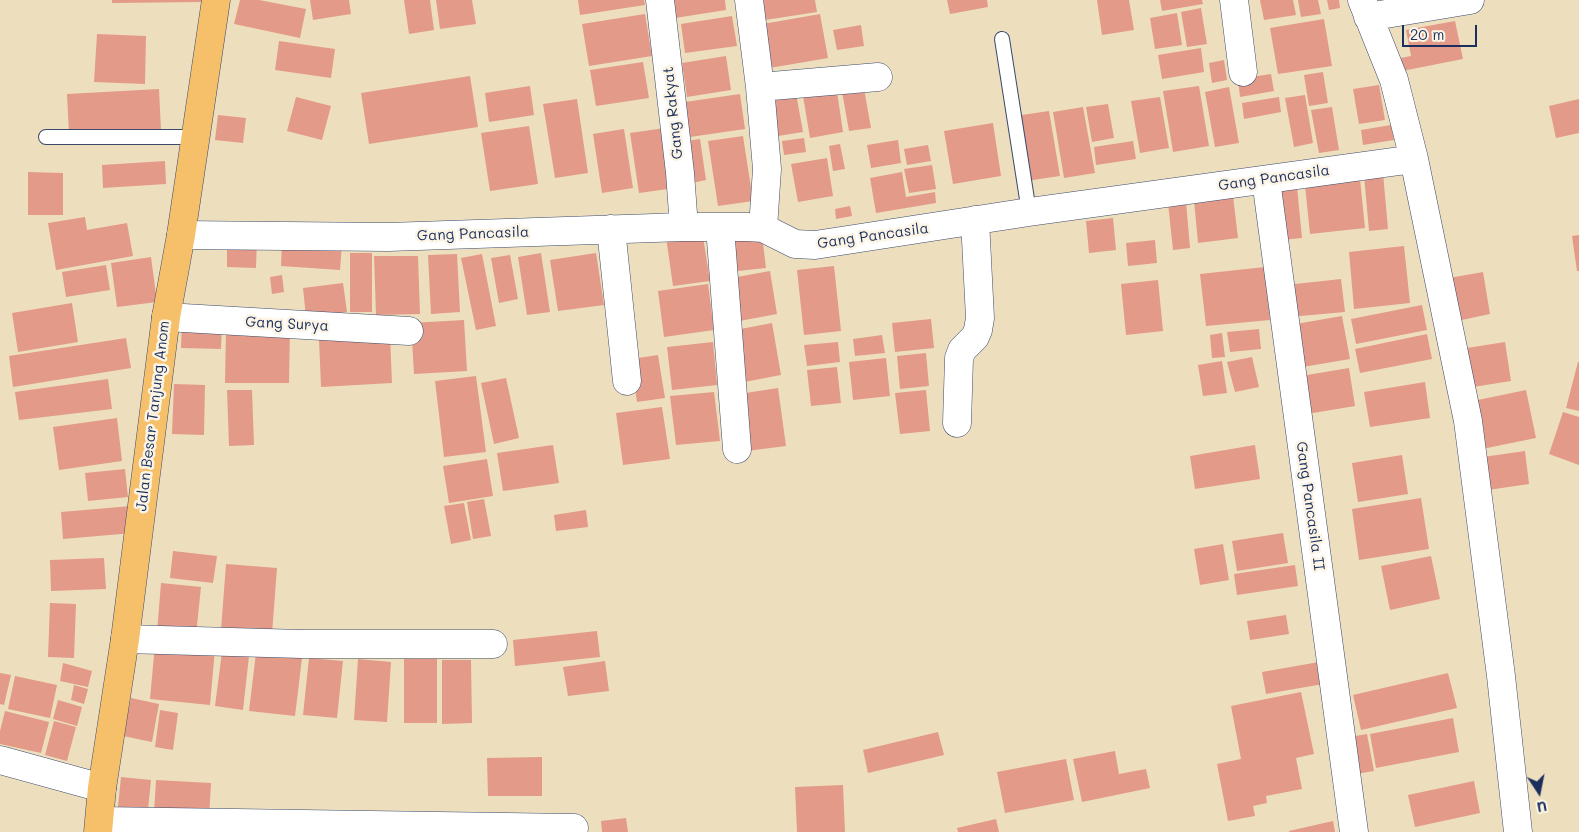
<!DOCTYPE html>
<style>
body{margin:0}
#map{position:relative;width:1579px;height:832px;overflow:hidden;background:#eddfbd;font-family:Mali,sans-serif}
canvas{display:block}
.north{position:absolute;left:1514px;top:767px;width:50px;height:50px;-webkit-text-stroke:4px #fcf5e5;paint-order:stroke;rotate:169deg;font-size:14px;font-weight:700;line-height:20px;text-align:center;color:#1b2f5e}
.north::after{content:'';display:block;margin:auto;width:18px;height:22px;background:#1b2f5e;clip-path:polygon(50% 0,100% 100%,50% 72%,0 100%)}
.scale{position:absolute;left:1402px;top:25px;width:75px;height:22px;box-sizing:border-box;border:2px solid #1b2f5e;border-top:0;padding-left:6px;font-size:15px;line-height:18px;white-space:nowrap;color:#1b2f5e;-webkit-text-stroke:4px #fcf5e5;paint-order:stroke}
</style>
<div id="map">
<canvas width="1579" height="832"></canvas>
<div class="north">U</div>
<div class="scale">20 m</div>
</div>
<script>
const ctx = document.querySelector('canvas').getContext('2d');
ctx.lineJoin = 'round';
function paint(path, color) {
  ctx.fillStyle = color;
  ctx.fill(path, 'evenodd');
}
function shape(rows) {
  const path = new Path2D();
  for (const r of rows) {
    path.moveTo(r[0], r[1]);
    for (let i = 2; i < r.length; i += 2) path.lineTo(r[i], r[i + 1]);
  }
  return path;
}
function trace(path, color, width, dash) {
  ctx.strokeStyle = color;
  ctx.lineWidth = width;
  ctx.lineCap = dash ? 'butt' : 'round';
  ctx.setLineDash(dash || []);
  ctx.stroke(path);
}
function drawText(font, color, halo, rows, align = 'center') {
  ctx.font = font + ' Mali,sans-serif';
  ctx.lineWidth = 5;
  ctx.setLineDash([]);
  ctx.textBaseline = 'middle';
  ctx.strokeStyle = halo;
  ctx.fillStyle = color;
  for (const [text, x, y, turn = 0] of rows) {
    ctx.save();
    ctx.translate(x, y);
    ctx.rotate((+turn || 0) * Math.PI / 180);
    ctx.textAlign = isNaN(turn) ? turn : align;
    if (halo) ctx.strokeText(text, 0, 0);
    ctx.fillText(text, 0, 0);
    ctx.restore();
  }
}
paint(shape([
 [112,0,204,0,204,2,112,3],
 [240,0,259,0,306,9,300,38,234,24],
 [310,0,349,0,351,14,313,20],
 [404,0,430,0,434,30,409,34],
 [436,0,472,0,476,24,440,29],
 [578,0,644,0,645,5,580,15],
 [672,0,725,0,726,10,675,18],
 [755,0,815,0,817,12,759,21],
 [947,0,987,0,988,7,950,14],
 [1097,0,1129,0,1134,30,1102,35],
 [1160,0,1202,0,1203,4,1162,11],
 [1260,0,1293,0,1296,15,1264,20],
 [1298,0,1318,0,1321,14,1301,17],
 [1327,0,1339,0,1340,8,1329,10],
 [1201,8,1207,44,1187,47,1181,12],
 [1177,13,1182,45,1155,49,1150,18],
 [645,14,652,56,589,66,582,24],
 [820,14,828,58,764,69,757,25],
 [732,16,737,46,685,53,681,24],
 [1324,19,1332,66,1278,74,1270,28],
 [1455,21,1463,59,1397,72,1395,59,1411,56,1406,30],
 [861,25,864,46,837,50,833,30],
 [97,34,146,36,145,84,94,82],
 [279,41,335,49,331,78,275,70],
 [1201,48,1204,72,1162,79,1158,55],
 [726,56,731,90,687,97,682,63],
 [1224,60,1227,80,1212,83,1209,63],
 [643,62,649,98,596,106,590,70],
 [1323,72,1328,103,1309,106,1304,75],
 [1271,74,1274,91,1240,97,1238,79],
 [470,76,478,127,369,144,361,93],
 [863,83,871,128,849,131,841,86],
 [836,85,843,132,810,138,802,90],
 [1379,85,1385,120,1359,124,1353,89],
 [530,86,534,115,489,122,485,93],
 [1199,86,1209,146,1173,152,1163,91],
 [1229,87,1239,143,1215,147,1205,92],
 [795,88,803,132,772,137,765,93],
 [159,89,161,130,69,134,67,94],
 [740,94,745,129,683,138,678,103],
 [1305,95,1313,143,1294,147,1285,98],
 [296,97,331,106,322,140,287,131],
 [1160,97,1169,148,1140,153,1131,101],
 [1279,97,1281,112,1244,119,1242,103],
 [577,99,588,173,555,178,543,104],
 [1579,99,1579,133,1556,138,1549,106],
 [1108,104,1114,138,1092,142,1086,107],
 [1083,107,1095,173,1064,178,1053,112],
 [1332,107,1339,150,1319,153,1311,110],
 [1049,111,1060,176,1026,181,1015,116],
 [218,115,246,118,243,143,215,140],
 [993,123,1001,176,953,184,944,131],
 [1391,125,1394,140,1363,145,1361,130],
 [529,126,538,184,490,191,481,133],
 [665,128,675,188,639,193,630,133],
 [624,129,633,188,602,193,593,134],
 [743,136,753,201,718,206,708,141],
 [804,138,806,152,784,155,782,141],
 [700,139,706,180,687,184,680,142],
 [898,140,901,163,871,168,867,145],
 [1133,141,1136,159,1096,165,1094,147],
 [840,144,845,169,833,171,829,146],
 [928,145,931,161,907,165,904,149],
 [827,158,833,196,798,202,791,164],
 [165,161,166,184,103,188,102,165],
 [932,165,936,189,909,193,904,169],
 [28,172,63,173,63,215,28,215],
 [902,172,906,197,935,192,936,203,876,213,870,178],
 [1383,173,1388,229,1369,231,1364,175],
 [1360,179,1365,228,1310,234,1305,185],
 [1297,187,1302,238,1282,240,1277,189],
 [1233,196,1238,238,1198,243,1194,200],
 [1186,201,1190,248,1173,250,1168,203],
 [850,206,852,216,836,219,835,209],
 [85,217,87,230,127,223,133,256,56,270,48,223],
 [1113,218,1116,250,1089,253,1086,221],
 [702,231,710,281,673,286,666,237],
 [762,235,766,268,728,272,725,240],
 [1579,235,1579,271,1577,271,1572,236],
 [227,237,257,237,256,268,227,267],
 [282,240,342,244,340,270,281,266],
 [1155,240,1157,263,1128,266,1126,243],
 [1404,246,1410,303,1354,309,1349,252],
 [350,253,372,253,372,312,350,312],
 [541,253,550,312,527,315,518,257],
 [596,253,604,305,558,311,550,260],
 [457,254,460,312,431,314,428,255],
 [482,254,496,326,476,330,461,258],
 [510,255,518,299,499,303,491,258],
 [374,256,418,256,420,314,376,315],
 [151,257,157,302,117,307,111,263],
 [106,265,110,290,66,297,62,272],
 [834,266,841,331,804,335,797,270],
 [1265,267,1270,320,1206,326,1200,274],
 [770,271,777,314,734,322,726,279],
 [1483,272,1490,314,1457,321,1449,278],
 [282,275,284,292,272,294,270,277],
 [1341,279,1345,312,1289,317,1286,285],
 [1158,280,1163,331,1126,335,1121,284],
 [343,283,347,312,306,317,303,288],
 [708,284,714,330,664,337,658,291],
 [72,303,78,342,18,352,12,313],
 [1422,305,1427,330,1356,344,1351,319],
 [1342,316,1350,359,1297,368,1290,325],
 [931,319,934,348,895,352,892,323],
 [464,320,467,371,414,374,411,323],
 [182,322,222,322,221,349,181,348],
 [772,323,781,375,739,383,730,331],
 [226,328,290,329,289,383,225,383],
 [1259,329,1261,349,1230,352,1227,332],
 [1222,333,1225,357,1212,358,1210,335],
 [1427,334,1432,359,1360,373,1355,349],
 [882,335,885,353,855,356,853,339],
 [390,336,392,383,321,387,319,339],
 [126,338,131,368,13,387,9,356],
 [713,342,717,385,672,390,667,347],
 [838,342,840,362,807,366,804,345],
 [1505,342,1511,381,1473,387,1467,348],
 [926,353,929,386,900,389,897,356],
 [658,355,665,398,637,402,631,359],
 [1252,357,1259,387,1235,392,1227,362],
 [886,358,890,396,853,400,849,362],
 [1222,361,1227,393,1203,396,1198,365],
 [1578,362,1579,362,1579,411,1566,408],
 [837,367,841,403,811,406,807,370],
 [1349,368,1355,406,1307,414,1301,376],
 [476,376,486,452,444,457,435,381],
 [506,378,519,438,494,444,481,383],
 [108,379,112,409,19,420,15,392],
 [1425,382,1430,418,1370,427,1364,392],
 [174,384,205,385,204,435,172,434],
 [778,388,786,446,747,451,739,394],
 [227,390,252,390,254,445,229,446],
 [926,390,930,431,900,434,895,393],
 [1526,390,1536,438,1482,449,1473,401],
 [714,392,720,441,676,445,670,396],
 [662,407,670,459,623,465,616,413],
 [1563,412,1579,417,1579,465,1549,454],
 [117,418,122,461,59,470,53,427],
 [553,445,559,483,503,491,497,453],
 [1255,445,1260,479,1195,489,1190,456],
 [1525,451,1529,484,1488,490,1483,457],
 [1402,455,1408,494,1358,502,1352,463],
 [487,459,493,496,449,503,443,466],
 [125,469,128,497,88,501,85,473],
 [1421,498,1429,549,1359,560,1352,509],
 [484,499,491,536,473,539,467,502],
 [464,503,471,540,451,544,444,506],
 [131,506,133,533,63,539,61,512],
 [586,510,588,527,556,531,554,515],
 [1283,533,1288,563,1237,571,1232,541],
 [1223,544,1229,580,1200,585,1194,549],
 [173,551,217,556,213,583,170,578],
 [1431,556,1440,599,1390,610,1381,566],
 [104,558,106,589,51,591,50,560],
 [226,564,277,568,272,634,221,630],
 [1295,565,1298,586,1237,595,1234,574],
 [161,583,201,587,196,635,157,632],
 [50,603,76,604,74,658,48,657],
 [1286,615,1289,634,1250,640,1247,621],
 [597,631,600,657,515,666,513,640],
 [155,644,215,649,210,705,150,699],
 [223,644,250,647,243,710,215,706],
 [256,653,302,658,295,716,249,711],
 [309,658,343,661,337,718,303,715],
 [358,659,391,662,387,722,354,720],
 [404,659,437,659,437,723,404,723],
 [442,660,471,660,472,723,442,724],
 [605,661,609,691,568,696,563,667],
 [1319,662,1323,684,1266,694,1262,672],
 [63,663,92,671,88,687,60,681],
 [0,673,11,675,4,705,0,704],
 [1448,673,1457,708,1361,730,1353,695],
 [15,676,57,685,50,718,8,709],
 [74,685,88,689,84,704,71,700],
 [1301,692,1314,754,1296,758,1302,789,1266,796,1267,803,1253,806,1255,816,1228,821,1217,764,1241,759,1231,706],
 [131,698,159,704,152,742,123,736],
 [58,700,82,707,77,726,53,719],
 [160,710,178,713,173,750,155,747],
 [5,711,49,722,41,753,0,744,0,731],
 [1453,718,1459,752,1376,768,1370,734],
 [54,721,76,727,67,761,45,755],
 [938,732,944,755,868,773,863,750],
 [1367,734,1374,771,1350,775,1344,738],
 [1115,751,1119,774,1146,769,1150,788,1082,802,1073,759],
 [542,757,542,796,488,796,487,758],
 [1066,759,1074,800,1005,813,997,772],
 [121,777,151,780,147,819,117,816],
 [156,780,211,783,209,817,154,813],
 [1474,781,1480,813,1415,827,1408,795],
 [843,785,845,832,797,832,795,787],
 [626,818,628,832,602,832,601,821],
 [996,819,999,832,958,832,957,828],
 [1333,821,1335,832,1289,832,1289,831]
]), '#e39a88');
const lane = shape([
 [1002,39,1029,212],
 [46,137,195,137]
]);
const street = shape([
 [660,0,680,173,684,227],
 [749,0,760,87,767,169,763,228],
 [1234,0,1243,72],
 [1362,0,1394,80,1414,159,1468,421,1501,676,1518,832],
 [1368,17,1470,0],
 [760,87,878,77],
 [1266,180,1354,832],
 [720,227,737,449],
 [611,229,627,381],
 [181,235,388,237,684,227,747,227,763,228,795,244,815,245,1029,212,1414,159],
 [166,317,409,331],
 [957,423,959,358,962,350,975,337,978,330,980,318,975,220],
 [125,639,302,644,493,644],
 [0,760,102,788],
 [100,821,574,828]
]);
const primary = shape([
 [98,832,102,788,125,639,166,317,181,235,216,0]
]);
trace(lane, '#3a496c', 16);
trace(street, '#3a496c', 29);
trace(primary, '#3a496c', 29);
trace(lane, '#fff', 14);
trace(street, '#fff', 28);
trace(primary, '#f6c06b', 28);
drawText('15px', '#1b2f5e', '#fcf5e5', [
 ["Gang Rakyat",673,113,-96],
 ["Gang Pancasila",1274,178,-8],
 ["Gang Pancasila",473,234,-2],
 ["Gang Pancasila",873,236,-8],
 ["Gang Surya",287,324,3],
 ["Jalan Besar Tanjung Anom",153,416,-83],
 ["Gang Pancasila II",1310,506,82]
]);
</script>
